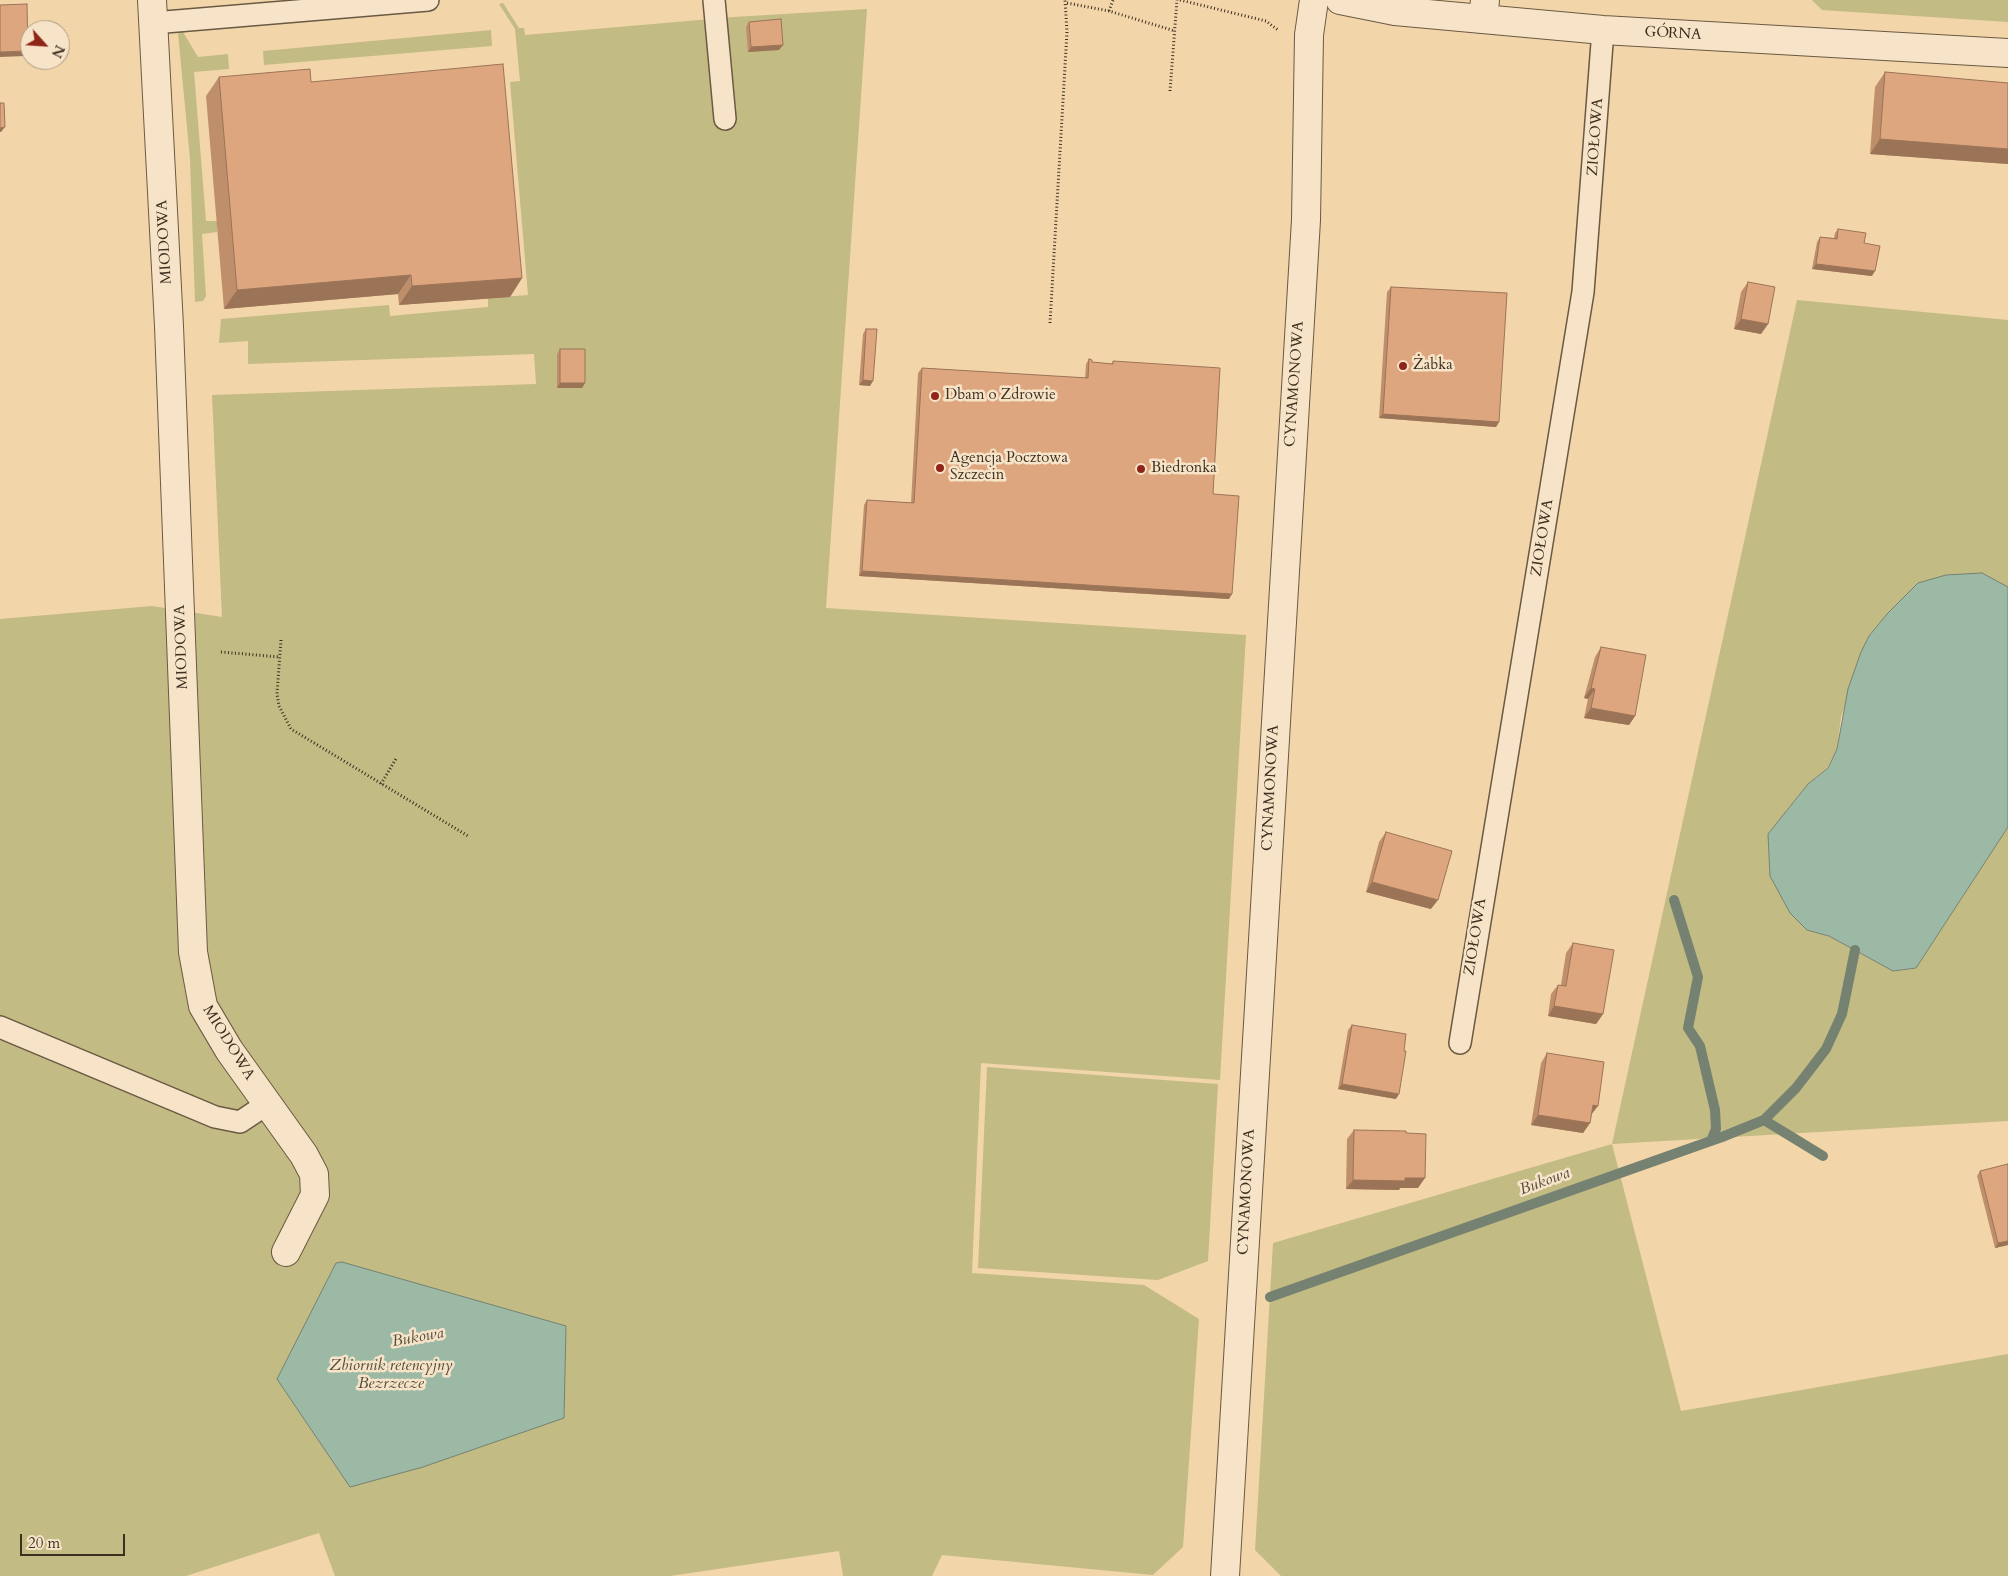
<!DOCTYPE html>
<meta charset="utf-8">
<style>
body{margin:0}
#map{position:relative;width:2008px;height:1576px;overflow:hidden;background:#f3d5aa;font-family:Cardo,serif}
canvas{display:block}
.north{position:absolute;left:20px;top:20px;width:50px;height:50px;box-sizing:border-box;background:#f7e4c8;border:1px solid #ad9c85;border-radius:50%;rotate:116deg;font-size:14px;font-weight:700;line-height:20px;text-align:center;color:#3d3021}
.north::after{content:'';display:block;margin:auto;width:18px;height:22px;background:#8f2418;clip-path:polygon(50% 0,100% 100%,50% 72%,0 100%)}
.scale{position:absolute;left:20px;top:1534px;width:105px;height:22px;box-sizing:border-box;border:2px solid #3d3021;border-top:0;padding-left:6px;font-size:15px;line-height:18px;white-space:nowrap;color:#3d3021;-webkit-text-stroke:4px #f7e4c8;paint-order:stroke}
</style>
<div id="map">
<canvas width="2008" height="1576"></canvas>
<div class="north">N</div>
<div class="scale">20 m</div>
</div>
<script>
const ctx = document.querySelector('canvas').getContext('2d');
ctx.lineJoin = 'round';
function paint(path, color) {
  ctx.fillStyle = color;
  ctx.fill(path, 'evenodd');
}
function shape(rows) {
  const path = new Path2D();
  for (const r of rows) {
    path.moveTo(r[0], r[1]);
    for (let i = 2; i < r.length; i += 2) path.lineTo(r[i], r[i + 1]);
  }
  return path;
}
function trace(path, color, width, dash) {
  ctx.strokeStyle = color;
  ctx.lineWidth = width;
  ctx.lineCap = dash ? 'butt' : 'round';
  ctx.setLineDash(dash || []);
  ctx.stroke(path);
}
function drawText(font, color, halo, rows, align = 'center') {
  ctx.font = font + ' Cardo,serif';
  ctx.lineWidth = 5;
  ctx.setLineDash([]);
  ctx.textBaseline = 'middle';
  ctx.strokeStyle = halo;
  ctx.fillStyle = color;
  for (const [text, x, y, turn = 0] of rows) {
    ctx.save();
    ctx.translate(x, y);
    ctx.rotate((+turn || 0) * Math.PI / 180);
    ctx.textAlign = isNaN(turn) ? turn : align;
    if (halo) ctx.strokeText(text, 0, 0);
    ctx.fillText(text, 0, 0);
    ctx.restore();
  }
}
paint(shape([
 [1812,0,2008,0,2008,22,1822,10],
 [503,3,519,28,524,28,525,35,734,17,867,9,826,608,1246,635,1220,1080,981,1063,972,1273,1144,1285,1199,1319,1183,1547,1153,1575,942,1555,932,1576,843,1576,839,1551,670,1576,335,1576,319,1533,186,1576,0,1576,0,619,152,606,222,617,212,395,536,384,534,354,248,364,248,341,219,343,221,319,389,305,390,316,488,307,488,298,528,295,510,82,520,81,515,29,499,4],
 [491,30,492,46,264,65,263,51],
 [183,32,198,57,228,54,229,69,194,72,206,221,217,221,217,232,202,234,206,296,203,301,195,302,190,159,178,33],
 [1797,300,2008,320,2008,587,1982,573,1918,583,1887,614,1869,636,1841,717,1837,749,1827,768,1808,784,1768,834,1770,876,1807,930,1829,936,1893,971,1916,968,2008,827,2008,1121,1612,1144,1681,1411,2008,1354,2008,1576,1281,1576,1255,1550,1273,1243,1612,1144],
 [987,1067,1218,1084,1208,1261,1158,1280,978,1268]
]), '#c2bb84');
const water = shape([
 [1982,573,2008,587,2008,827,1916,968,1893,971,1829,936,1807,930,1790,913,1770,876,1768,834,1808,784,1828,768,1837,749,1848,689,1861,652,1869,636,1887,614,1918,583,1946,575,1982,573],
 [342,1262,566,1326,564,1418,423,1467,350,1487,277,1379,336,1263,342,1262]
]);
paint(water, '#9cb9a6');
trace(water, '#768271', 1);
trace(shape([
 [1674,900,1698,977,1688,1028,1700,1046,1715,1110,1716,1129,1711,1141],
 [1764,1120,1796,1088,1826,1049,1842,1014,1855,950],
 [1270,1297,1722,1137,1764,1120,1823,1156]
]), '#768271', 10);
const service = shape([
 [714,0,725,119],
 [153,23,428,0],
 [0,1027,215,1117,240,1122,267,1104],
 [1460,1043,1583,292,1603,30]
]);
const minor = shape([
 [152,0,169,326,193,952,203,1006,229,1050,304,1155,314,1174,315,1195,286,1252],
 [1483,19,1485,0],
 [1225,1576,1306,220,1309,35,1314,0]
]);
const tertiary = shape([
 [1340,0,1395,11,1603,30,2008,53]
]);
trace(service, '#6a5943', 24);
trace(minor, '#6a5943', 30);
trace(tertiary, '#6a5943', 30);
trace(shape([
 [1180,0,1266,21,1278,30],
 [1067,3,1109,11,1175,31],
 [1109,11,1113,0],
 [1170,91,1177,0],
 [1050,323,1067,32,1065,0],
 [281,640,277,694,279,706,291,729,468,836],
 [221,652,280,657],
 [381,784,397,757]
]), '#3d3021', 3, [1, 2.5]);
trace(service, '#f7e4c8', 21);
trace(minor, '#f7e4c8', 28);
trace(tertiary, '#f7e4c8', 28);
paint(shape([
 [749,22,779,50,748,52,746,27],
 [1885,72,2008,83,2008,164,1870,154,1875,87],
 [219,77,311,82,522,278,510,297,399,305,398,294,224,309,206,96],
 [1838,229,1864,243,1872,276,1812,269,1817,242,1820,237,1834,238,1835,233],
 [1748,282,1768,324,1761,334,1734,329,1741,292],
 [1391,287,1499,422,1496,427,1379,418,1387,292],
 [866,329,870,386,859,385,863,334],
 [560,349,585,383,582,388,557,388,557,354],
 [1089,359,1092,362,1112,364,1113,361,1213,494,1229,599,859,576,864,505,867,500,911,503,918,373,922,368,1085,378,1086,364],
 [1601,647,1635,716,1629,725,1584,718,1588,699,1584,698,1595,657],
 [1386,832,1431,909,1366,892,1379,842],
 [1573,943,1603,1014,1596,1024,1548,1016,1551,994,1558,985,1561,985,1566,953],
 [1352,1025,1396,1099,1338,1089,1348,1030],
 [1547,1053,1591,1115,1590,1123,1583,1133,1531,1125,1541,1063],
 [1354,1130,1406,1133,1418,1188,1400,1188,1399,1190,1346,1189,1347,1139],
 [2008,1164,2008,1245,1995,1248,1977,1176,1980,1171]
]), '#bf8f6c');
paint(shape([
 [783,45,779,50,748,52,751,47],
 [28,51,25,56,0,57,0,52],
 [5,127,1,132,0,132,0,128],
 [1880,139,2008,149,2008,164,1870,154],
 [1816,264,1875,271,1872,276,1812,269],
 [411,275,398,294,224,309,237,290],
 [522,278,510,297,399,305,412,286],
 [1741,319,1768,324,1761,334,1734,329],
 [863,380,873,381,870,386,859,385],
 [560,383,585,383,582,388,557,388],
 [1383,414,1499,422,1496,427,1379,418],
 [862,571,1232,594,1229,599,859,576],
 [1591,688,1595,689,1588,699,1584,698],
 [1591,708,1635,716,1629,725,1584,718],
 [1372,882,1438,900,1431,909,1366,892],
 [1554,1006,1603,1014,1596,1024,1548,1016],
 [1342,1084,1399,1094,1396,1099,1338,1089],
 [1593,1105,1598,1106,1591,1115],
 [1538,1115,1590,1123,1583,1133,1531,1125],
 [1405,1178,1425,1178,1418,1188,1400,1188,1399,1190,1346,1189,1353,1180],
 [2008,1241,2008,1245,1995,1248,1998,1243]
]), '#9b7458');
const building = shape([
 [27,4,28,51,0,52,0,5,27,4],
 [781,19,783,45,751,47,749,22,781,19],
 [503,64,522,278,412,286,411,275,237,290,219,77,310,69,311,82,503,64],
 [1885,72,2008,83,2008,149,1880,139,1885,72],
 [0,103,4,103,5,127,0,128,0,103],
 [1838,229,1866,233,1864,243,1880,246,1875,271,1816,264,1820,237,1837,239,1838,229],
 [1748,282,1775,287,1768,324,1741,319,1748,282],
 [1391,287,1507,293,1499,422,1383,414,1391,287],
 [866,329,877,329,873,381,863,380,866,329],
 [560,349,585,349,585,383,560,383,560,349],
 [1089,359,1092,360,1092,362,1113,364,1113,361,1220,368,1213,494,1239,496,1232,594,862,571,867,500,914,503,922,368,1088,378,1089,359],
 [1601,647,1646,655,1635,716,1591,708,1595,689,1591,688,1601,647],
 [1386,832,1452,851,1438,900,1372,882,1386,832],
 [1573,943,1614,950,1603,1014,1554,1006,1558,985,1566,986,1573,943],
 [1352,1025,1406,1034,1404,1051,1406,1051,1399,1094,1342,1084,1352,1025],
 [1547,1053,1604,1062,1598,1106,1593,1105,1590,1123,1538,1115,1547,1053],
 [1354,1130,1406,1131,1406,1133,1426,1134,1425,1178,1405,1178,1405,1181,1353,1180,1354,1130],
 [2008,1164,2008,1241,1998,1243,1980,1171,2008,1164]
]);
paint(building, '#dea67e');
trace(building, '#9b7458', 1);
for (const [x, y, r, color] of [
 [1403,366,5,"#8f2418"],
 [935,396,5,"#8f2418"],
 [940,468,5,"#8f2418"],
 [1141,469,5,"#8f2418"]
]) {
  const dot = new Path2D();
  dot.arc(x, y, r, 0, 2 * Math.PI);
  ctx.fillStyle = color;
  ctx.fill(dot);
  trace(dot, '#f7e4c8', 2);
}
drawText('15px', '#3d3021', '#f7e4c8', [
 ["GÓRNA",1673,34,3],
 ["ZIOŁOWA",1596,137,-86],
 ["MIODOWA",165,242,-93],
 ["CYNAMONOWA",1295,384,-86],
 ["ZIOŁOWA",1543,538,-81],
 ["MIODOWA",182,647,-92],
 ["CYNAMONOWA",1271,788,-87],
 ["ZIOŁOWA",1476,937,-81],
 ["MIODOWA",228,1043,58],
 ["CYNAMONOWA",1247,1192,-87]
]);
drawText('15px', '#3d3021', '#f7e4c8', [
 ["Żabka",1413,366],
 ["Dbam o Zdrowie",945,396],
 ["Agencja Pocztowa",950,459],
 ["Szczecin",950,476],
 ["Biedronka",1151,469]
], 'left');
drawText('italic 16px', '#504b3c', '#f7e4c8', [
 ["Bukowa",1545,1182,-20],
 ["Bukowa",418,1338,-10],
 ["Zbiornik retencyjny",391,1366],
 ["Bezrzecze",391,1384]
]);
</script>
